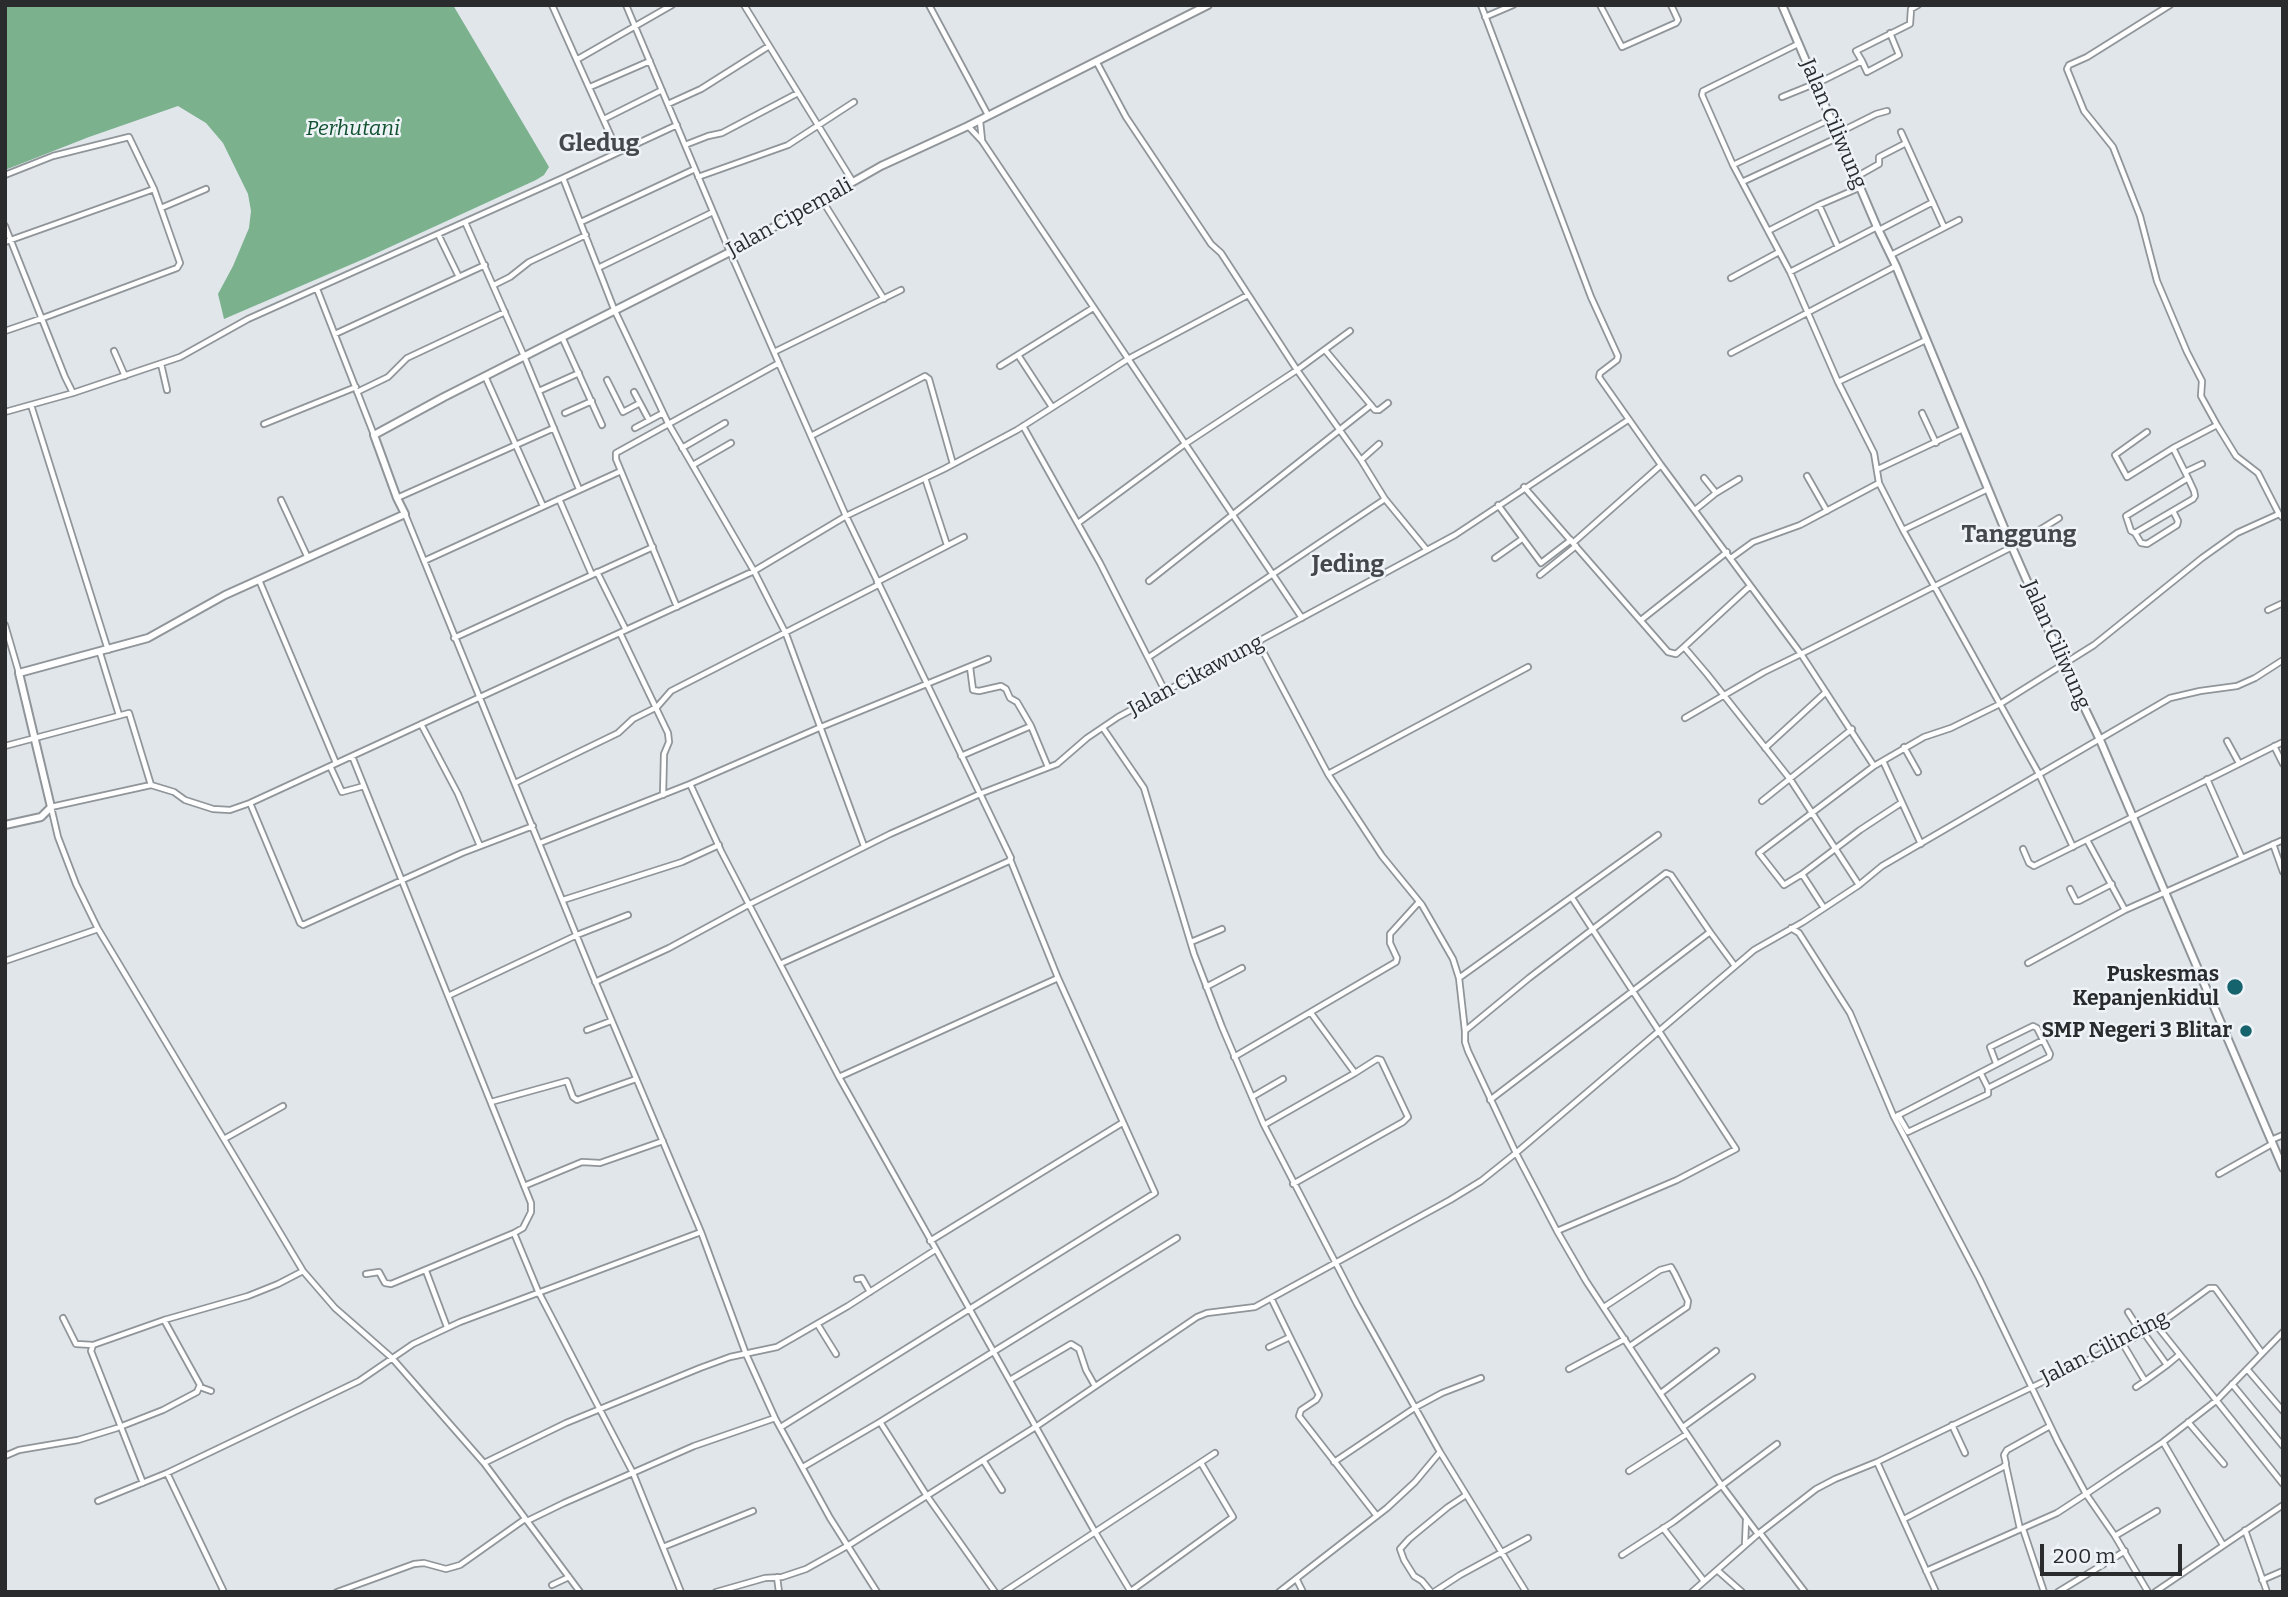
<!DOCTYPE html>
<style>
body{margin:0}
#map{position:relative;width:2288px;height:1597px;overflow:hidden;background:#e1e6eb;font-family:Bitter,serif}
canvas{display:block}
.frame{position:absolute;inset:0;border:7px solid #292b2d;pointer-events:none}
.scale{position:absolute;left:2040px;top:1544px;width:142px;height:32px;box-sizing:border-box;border:4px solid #292b2d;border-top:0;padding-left:9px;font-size:21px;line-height:24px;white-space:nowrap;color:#292b2d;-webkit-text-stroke:5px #eef3f8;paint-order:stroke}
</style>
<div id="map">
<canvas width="2288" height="1597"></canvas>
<div class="frame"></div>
<div class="scale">200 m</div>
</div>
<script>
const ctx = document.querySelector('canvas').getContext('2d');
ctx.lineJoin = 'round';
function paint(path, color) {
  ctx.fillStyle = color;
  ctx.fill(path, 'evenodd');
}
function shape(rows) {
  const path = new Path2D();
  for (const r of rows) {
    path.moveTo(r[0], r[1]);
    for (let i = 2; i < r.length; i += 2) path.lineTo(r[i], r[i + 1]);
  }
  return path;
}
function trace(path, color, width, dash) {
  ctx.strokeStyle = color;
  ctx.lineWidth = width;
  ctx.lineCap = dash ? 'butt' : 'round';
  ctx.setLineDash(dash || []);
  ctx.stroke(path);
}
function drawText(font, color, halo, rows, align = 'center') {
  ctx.font = font + ' Bitter,serif';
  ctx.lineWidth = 5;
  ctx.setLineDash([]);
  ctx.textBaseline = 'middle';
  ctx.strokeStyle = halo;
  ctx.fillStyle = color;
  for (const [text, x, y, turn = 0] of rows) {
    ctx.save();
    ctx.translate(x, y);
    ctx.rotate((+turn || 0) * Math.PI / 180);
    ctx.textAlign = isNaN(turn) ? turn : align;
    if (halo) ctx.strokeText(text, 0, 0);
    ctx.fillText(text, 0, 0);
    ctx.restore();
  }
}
paint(shape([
 [5,5,453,5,549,167,544,175,536,180,366,258,224,319,218,294,233,266,249,228,251,211,248,194,223,143,206,123,178,106,89,137,5,170]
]), '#7bb18d');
const street = shape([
 [552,5,618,152],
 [626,5,730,252,846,516,1011,858,1009,861,780,964],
 [744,5,853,182],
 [929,5,988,115],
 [1481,5,1591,297,1618,356,1617,360,1600,373,1599,377,1661,465,1801,654,2012,547,2059,518],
 [1600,5,1622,47,1676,23,1678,20,1671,5],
 [2170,5,2087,57,2069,65,2067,69,2084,111,2113,147,2140,216,2157,281,2187,352,2202,381,2201,396,2217,425],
 [1485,17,1513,5],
 [578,59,672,5],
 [1096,61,1126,117,1211,244,1221,253,1297,370,1361,460,1385,499,1426,549],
 [1862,61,1867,72,1899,55,1890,33],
 [590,87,650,61],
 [1782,97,1824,80,1862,61,1856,51,1910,24,1911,9,1918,5],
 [668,104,701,89,769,46],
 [604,119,662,90],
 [980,121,982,140],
 [968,126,982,141,1302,618],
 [1901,132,1944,227],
 [1838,133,1876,114,1887,111],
 [685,145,708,136,722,133,798,93],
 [1733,165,1831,119],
 [5,175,53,156,129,137,154,189,180,263,177,268,43,318,5,331],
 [698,177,788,145,854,102],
 [1856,177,1879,164,1879,157,1906,143],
 [563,178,614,309,668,423,754,571,786,634,864,846],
 [1742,182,1839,137],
 [822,200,884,299],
 [1819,205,1838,247],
 [161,208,206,189],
 [465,222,524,356,579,489],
 [581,222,695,169],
 [5,226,65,377,73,393],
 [1879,230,1933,202],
 [1768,231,1819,205,1861,187],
 [438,234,459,277],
 [5,242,154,189],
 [1891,255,1959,220],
 [598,268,713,212],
 [1790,272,1877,227],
 [1731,278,1779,252],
 [494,285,510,277,529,262,586,235],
 [317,289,374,435],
 [335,334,485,265],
 [562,337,602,425],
 [1325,350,1375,410,1379,410,1388,403],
 [114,351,125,376],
 [774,352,901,290],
 [1731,353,1896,266],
 [1018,355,1052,407],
 [161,364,167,390],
 [1000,366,1093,308],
 [485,376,543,506],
 [607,380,623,412,640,403],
 [1838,382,1926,340],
 [539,391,579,373],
 [357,392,388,377,407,358,505,312],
 [634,392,649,420],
 [31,405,108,650],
 [5,412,73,393,180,357,248,319,563,178,677,125],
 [565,413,592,401],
 [1922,413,1936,443],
 [264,424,356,387],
 [1023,426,1100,563,1165,691],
 [635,428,663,413],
 [2147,432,2115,455,2127,477,2175,447,2217,425,2236,456,2258,473,2279,514],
 [811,436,925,376,929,379,953,464],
 [682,448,725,423],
 [2173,448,2188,478,2194,491,2195,496,2193,499,2135,533,2131,531,2126,516,2188,478],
 [1361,460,1379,444],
 [693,465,731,443],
 [1878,469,1963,429],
 [2185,472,2202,464],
 [1807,476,1827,511],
 [925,478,947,545],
 [1879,483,1903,530,2039,774,2073,847],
 [1524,487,1668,652,1676,654,1684,647,1707,674,1790,779,1859,885],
 [1716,493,1739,479],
 [397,498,554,428],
 [559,499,592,575],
 [281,500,308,558],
 [1498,505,1541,563,1571,540],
 [1695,510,1716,493,1704,478],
 [405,514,593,976,701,1232,746,1354,775,1418,830,1518,877,1592],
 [1078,523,1185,444,1297,370,1350,331],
 [1903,530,1988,489],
 [2135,533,2141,543,2147,544,2177,525,2178,521,2173,511],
 [1574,542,1661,465],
 [1495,558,1522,539],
 [1731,558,1753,542,1800,525,1879,483,1874,453,1838,382,1790,272,1733,165,1702,95,1703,91,1798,44],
 [424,561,621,471],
 [597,572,626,630],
 [1540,575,1576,546],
 [259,580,336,763],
 [1149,581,1371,405],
 [877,582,964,537],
 [677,607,616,459,616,453,779,363],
 [2268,610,2283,603],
 [1641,620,1727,552],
 [5,625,19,673],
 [620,633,668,733,669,742,664,754,663,795],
 [454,638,653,547],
 [1258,642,1328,774,1382,856,1422,905,1453,959,1459,978,1465,1031,1465,1042,1468,1051,1516,1153,1557,1231,1586,1281,1687,1434,1722,1486,1758,1534],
 [1684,647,1750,586],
 [100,653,119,715],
 [1149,657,1385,499],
 [970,667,973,690,979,691,1001,686,1006,689,1010,698,1017,702,1031,726,1048,767],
 [1685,718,1764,672,1801,654,1874,766],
 [421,724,458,794,480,846],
 [1103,728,1144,788,1194,954,1222,1027,1264,1125,1357,1304,1440,1452,1526,1592],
 [2227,741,2239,763],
 [5,746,129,713,151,785],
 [2274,746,2283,764],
 [1904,747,1918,772],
 [1765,748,1826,692],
 [352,756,531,1203,531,1212,523,1228,514,1233,391,1284,385,1283,379,1272,366,1274],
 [961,756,1031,726],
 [1883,761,1921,844],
 [330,766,342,792,364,786],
 [1328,774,1528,667],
 [2207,779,2242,858],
 [515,783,618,733,633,719,657,707,671,691,878,585],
 [690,784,721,851,839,1077,1095,1532,1131,1592],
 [1762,801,1852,729],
 [250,803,300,923,303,925,462,853,533,826],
 [2087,840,2125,910],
 [540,843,690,784,821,727,988,659],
 [2273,844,2283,872],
 [2023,849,2029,863,2034,866,2283,742],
 [1802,874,1784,885,1759,853,1874,766,1924,737,1951,728,2000,704,2094,645,2202,558,2237,533,2279,514,2283,518],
 [2070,889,2076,901,2079,901,2112,884],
 [563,900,682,862,719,845],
 [1824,908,1802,874,1860,830,1901,803],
 [1791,928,1799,933,1850,1013,1894,1117,1979,1278,2058,1442,2086,1494,2115,1536,2148,1592],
 [1191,942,1222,929],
 [5,961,98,929],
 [2028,963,2125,910,2283,840],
 [1459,978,1658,835],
 [595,982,669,948,750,904,890,834,982,793,1057,764,1087,738,1118,717,1455,535,1628,420],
 [1206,987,1242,968],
 [448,996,577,935,628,915],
 [587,1030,611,1021],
 [1466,1030,1529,978,1666,873,1671,875,1710,932,1735,966],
 [1234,1057,1396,962,1397,958,1390,943,1390,934,1419,902],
 [839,1077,1058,978],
 [1988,1088,2049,1057,2050,1054,2037,1028,2033,1026,1990,1047,1996,1063],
 [1252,1097,1283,1079],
 [1490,1100,1710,932],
 [491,1102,567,1081,573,1097,577,1100,636,1079],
 [1898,1115,1908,1132,1988,1094,1988,1088,1981,1074],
 [1895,1117,2043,1040],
 [1264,1125,1355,1073,1311,1013],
 [224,1139,283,1106],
 [2271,1140,2283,1135],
 [2219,1174,2272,1144],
 [1293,1184,1403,1122,1408,1117,1381,1060,1377,1059,1355,1073],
 [524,1186,582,1162,600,1163,663,1141],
 [1557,1231,1677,1180,1736,1149,1572,898],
 [514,1233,538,1291,633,1473,681,1592],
 [930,1241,1122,1123],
 [426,1271,447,1327],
 [857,1279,862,1278,870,1292],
 [1604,1307,1660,1270,1671,1267,1675,1274,1688,1301,1687,1307,1630,1346],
 [2128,1312,2142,1334],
 [63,1318,76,1344,93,1345],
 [818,1325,836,1354],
 [2157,1326,2283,1484],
 [1290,1337,1319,1395,1316,1400,1301,1410,1299,1416,1377,1516],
 [2123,1344,2145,1381,2167,1365,2144,1333],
 [1269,1347,1290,1337,1271,1298],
 [2167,1365,2179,1355],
 [1569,1369,1625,1339],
 [2247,1369,2283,1411],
 [1010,1380,1071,1344,1079,1349,1086,1370,1095,1386],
 [2232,1384,2283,1446],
 [200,1387,211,1391],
 [2136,1387,2145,1381],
 [1661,1393,1716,1351],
 [880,1422,927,1496,995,1592],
 [2188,1422,2224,1464],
 [1952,1425,1965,1453],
 [781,1427,1155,1193,1058,978,1010,859],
 [1683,1427,1752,1377],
 [2163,1442,2223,1545],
 [5,1456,19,1450,78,1440,117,1428,163,1410,197,1392,200,1385,164,1320],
 [983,1460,1002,1490],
 [1334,1462,1416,1407,1442,1393,1481,1378],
 [1877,1462,1936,1592],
 [484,1463,566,1423,700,1368,730,1357,777,1347,848,1306,935,1250],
 [2006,1466,2020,1529],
 [803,1467,880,1422,1177,1238],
 [1629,1471,1687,1434],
 [167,1473,224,1592],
 [143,1483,91,1351,93,1345,164,1320,248,1296,278,1284,303,1271],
 [98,1501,167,1473,359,1381,413,1344,460,1322,701,1232],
 [1904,1519,2003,1467,2006,1464,2004,1455,2007,1450,2050,1426],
 [527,1521,564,1503,694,1446,775,1418],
 [1663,1528,1704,1581],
 [2023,1529,2044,1592],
 [2245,1530,2267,1592],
 [1760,1533,1805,1592],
 [2115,1536,2157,1511],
 [1745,1545,1746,1520],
 [663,1547,753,1511],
 [1622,1555,1673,1522,1777,1444],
 [1717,1570,1742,1592],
 [1926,1571,2057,1513,2086,1494,2163,1442,2217,1400,2283,1332],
 [777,1577,779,1592],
 [1297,1580,1303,1592],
 [2262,1580,2283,1571],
 [552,1585,569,1577],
 [1131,1591,1233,1517,1201,1463],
 [337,1592,414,1564,424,1563,446,1569,460,1565,525,1519],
 [580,1592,484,1463,392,1358,335,1308,303,1271,98,929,76,884,58,837,51,807,151,785,174,792,185,800,213,809,230,810,250,803,754,571,846,516,944,469,1017,430,1128,359,1248,295],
 [716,1592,765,1578,782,1577,806,1569,849,1545,1037,1426,1197,1317,1207,1313,1255,1307,1450,1200,1481,1181,1516,1153,1754,950,1803,922,1859,885,1882,866,2170,698,2200,691,2237,686,2255,678,2283,660],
 [1004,1592,1215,1453],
 [1279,1592,1387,1508,1415,1482,1440,1452],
 [1431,1592,1422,1581,1414,1576,1404,1560,1400,1549,1409,1539,1448,1507,1466,1495],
 [1434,1592,1460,1575,1528,1538],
 [1692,1592,1758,1534,1816,1489,1835,1479,1877,1462,2142,1334,2157,1326,2209,1288,2215,1288,2262,1353],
 [2058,1592,2125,1551],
 [2155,1592,2283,1505]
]);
const secondary = shape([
 [1782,5,1877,227,1896,266,2012,547,2064,665,2100,740,2283,1168],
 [5,825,41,817,51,807,19,673,148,638,225,595,405,514,397,498,374,435,444,397,730,252,881,166,968,126,1208,5]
]);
trace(street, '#909599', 8);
trace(secondary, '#909599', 10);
trace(street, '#fff', 4.5);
trace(secondary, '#fff', 6);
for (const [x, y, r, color] of [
 [2235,987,9,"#15636c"],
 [2246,1031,7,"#15636c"]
]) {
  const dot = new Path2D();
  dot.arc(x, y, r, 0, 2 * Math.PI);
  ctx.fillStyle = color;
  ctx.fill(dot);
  trace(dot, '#eef3f8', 2.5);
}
drawText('21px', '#292b2d', '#eef3f8', [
 ["Jalan Ciliwung",1833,124,67],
 ["Jalan Cipemali",790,218,-29],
 ["Jalan Ciliwung",2056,645,66],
 ["Jalan Cikawung",1196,676,-28],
 ["Jalan Cilincing",2105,1348,-27]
]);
drawText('italic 21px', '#11512f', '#eef3f8', [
 ["Perhutani",353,129]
]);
drawText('bold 21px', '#292b2d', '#eef3f8', [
 ["Puskesmas",2219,975],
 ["Kepanjenkidul",2219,999],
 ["SMP Negeri 3 Blitar",2232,1031]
], 'right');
drawText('bold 24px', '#44484c', '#eef3f8', [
 ["Gledug",599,144],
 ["Tanggung",2019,535],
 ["Jeding",1348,565]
]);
</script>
